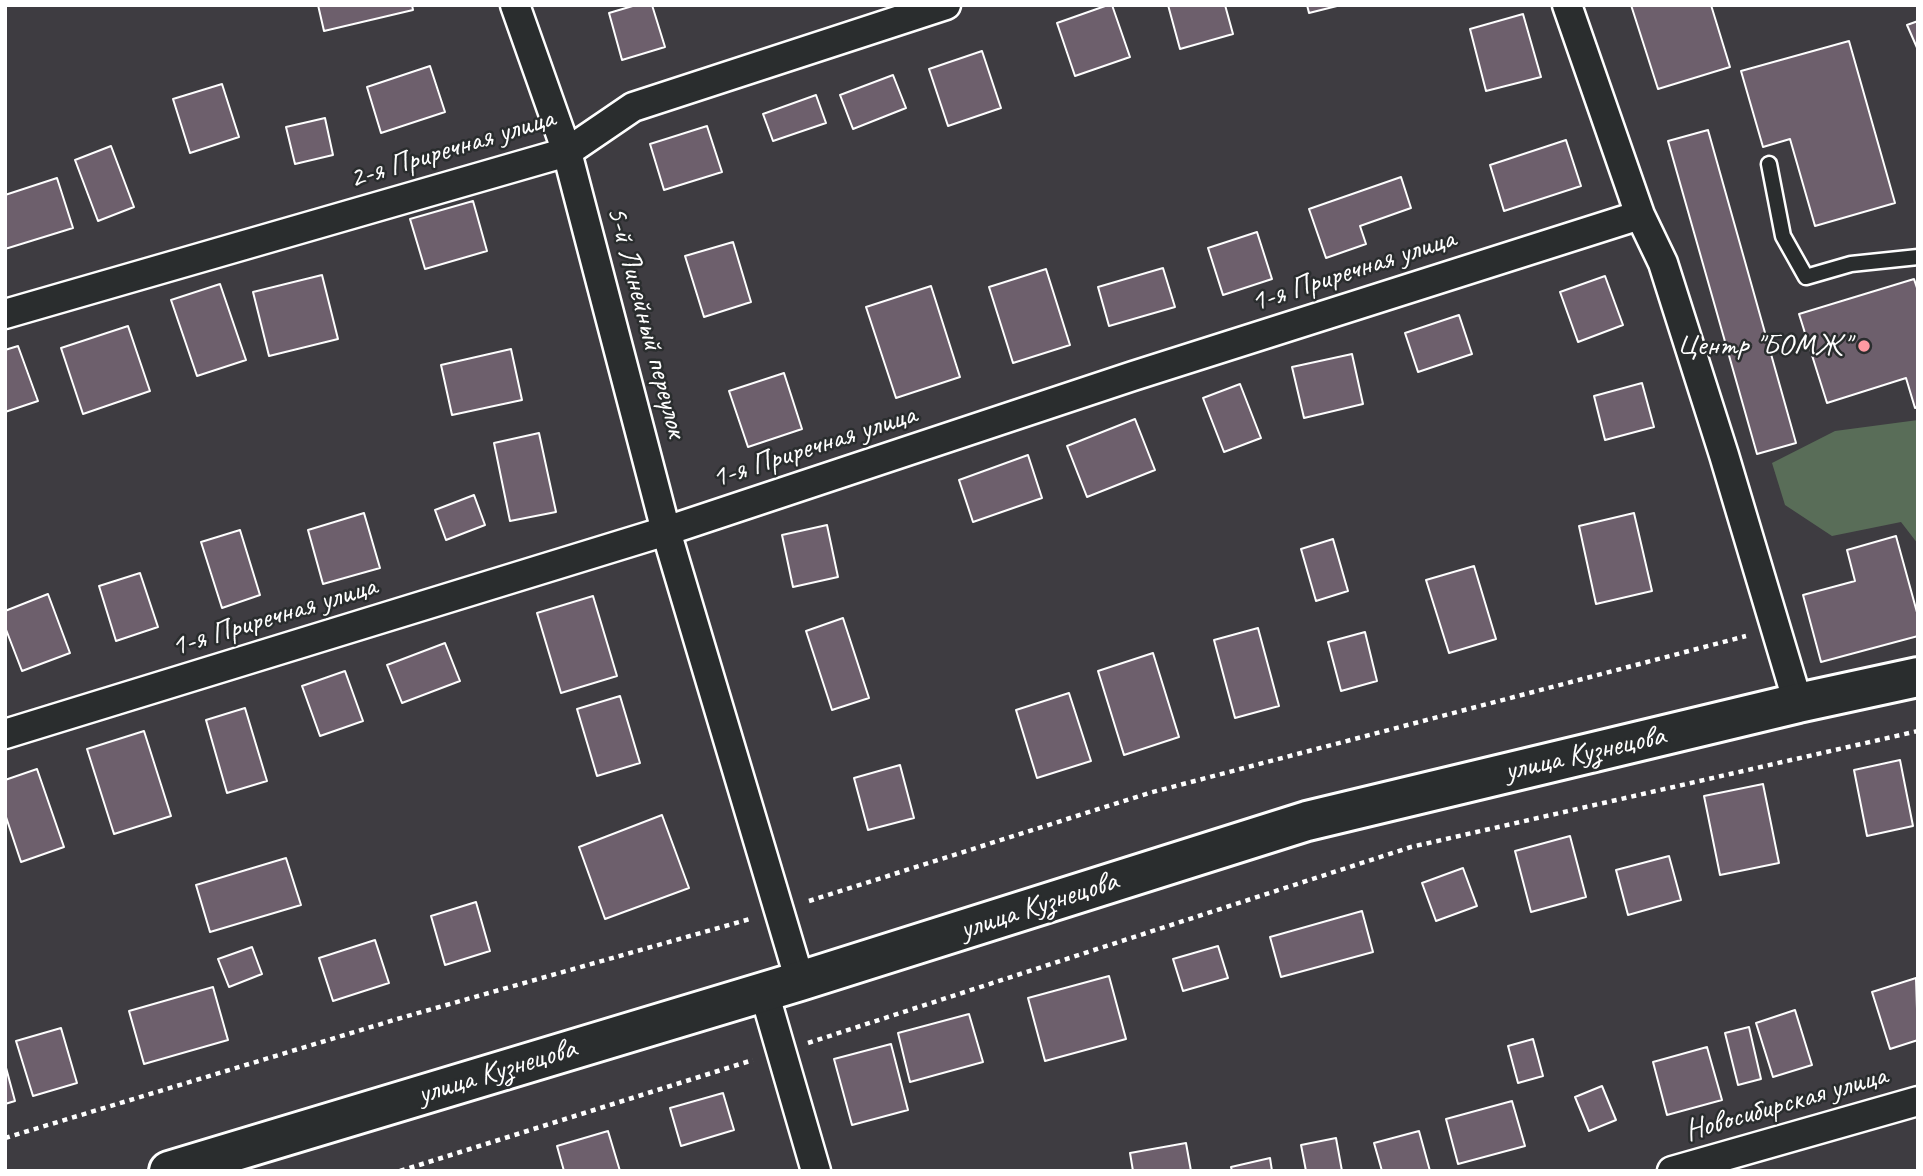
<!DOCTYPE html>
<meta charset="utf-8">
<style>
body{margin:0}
#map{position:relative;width:1923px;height:1176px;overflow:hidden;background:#3e3c41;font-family:Caveat,sans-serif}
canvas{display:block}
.frame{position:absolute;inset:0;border:7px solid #fff;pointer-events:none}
</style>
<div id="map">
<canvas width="1923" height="1176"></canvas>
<div class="frame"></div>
</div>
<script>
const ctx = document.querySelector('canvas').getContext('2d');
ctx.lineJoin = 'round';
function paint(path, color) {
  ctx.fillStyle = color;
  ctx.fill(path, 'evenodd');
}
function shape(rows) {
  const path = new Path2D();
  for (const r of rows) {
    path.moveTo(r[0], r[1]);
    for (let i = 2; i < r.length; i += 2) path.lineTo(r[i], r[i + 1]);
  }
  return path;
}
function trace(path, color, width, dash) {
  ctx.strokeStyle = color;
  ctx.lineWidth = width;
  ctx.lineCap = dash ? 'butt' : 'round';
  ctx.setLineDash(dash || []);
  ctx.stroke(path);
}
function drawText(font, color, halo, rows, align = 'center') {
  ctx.font = font + ' Caveat,sans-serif';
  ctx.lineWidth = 5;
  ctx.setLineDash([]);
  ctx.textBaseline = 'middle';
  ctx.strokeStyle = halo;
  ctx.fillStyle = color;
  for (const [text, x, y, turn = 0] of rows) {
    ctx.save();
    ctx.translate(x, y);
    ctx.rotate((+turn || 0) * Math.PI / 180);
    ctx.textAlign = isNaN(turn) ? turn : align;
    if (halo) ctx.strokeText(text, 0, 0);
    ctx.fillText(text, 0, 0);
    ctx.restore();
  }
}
paint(shape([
 [1918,420,1918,544,1901,522,1832,536,1785,505,1772,463,1835,431]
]), '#596d58');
const building = shape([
 [318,5,412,5,413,10,324,31,318,5],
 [636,5,652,5,665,47,622,60,609,13,636,5],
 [1108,5,1112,5,1130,57,1075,76,1057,23,1108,5],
 [1168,5,1225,5,1233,34,1180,49,1168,5],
 [1307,5,1341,5,1309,13,1307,5],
 [1631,5,1711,5,1730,67,1658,89,1631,5],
 [1523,14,1541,77,1486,91,1470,29,1523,14],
 [1918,21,1918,50,1907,25,1918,21],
 [1849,41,1895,203,1815,226,1790,139,1763,147,1741,71,1849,41],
 [982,51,1001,108,948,126,929,69,982,51],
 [430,66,445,112,381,133,367,87,430,66],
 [893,75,906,108,853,129,840,95,893,75],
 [222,84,239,137,190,153,173,99,222,84],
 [816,95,826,123,773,141,763,114,816,95],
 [325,118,333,155,295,164,286,127,325,118],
 [707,126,722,172,664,190,650,144,707,126],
 [1708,130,1796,443,1757,454,1668,141,1708,130],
 [1566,140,1581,186,1504,211,1490,165,1566,140],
 [111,146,134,207,98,221,75,160,111,146],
 [1401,177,1411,208,1360,226,1366,244,1326,258,1309,209,1401,177],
 [57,178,73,228,5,249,5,195,57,178],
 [473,201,487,251,425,269,410,219,473,201],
 [1257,232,1272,279,1223,295,1208,248,1257,232],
 [733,242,751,302,704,317,685,256,733,242],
 [1163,268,1175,307,1109,326,1098,287,1163,268],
 [1046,269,1070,345,1013,363,989,287,1046,269],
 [322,275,338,339,269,356,253,292,322,275],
 [1605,276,1623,325,1578,342,1560,292,1605,276],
 [1914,279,1918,291,1918,407,1915,408,1906,378,1827,403,1799,314,1914,279],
 [220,284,246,360,197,376,171,300,220,284],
 [931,286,960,377,896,398,866,307,931,286],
 [1459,315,1472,354,1418,372,1405,333,1459,315],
 [128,326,150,391,83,414,61,348,128,326],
 [18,346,38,401,5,412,5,350,18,346],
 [511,349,522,400,452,415,441,365,511,349],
 [1352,354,1363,404,1304,418,1292,367,1352,354],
 [784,373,802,429,748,447,729,391,784,373],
 [1642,383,1654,427,1605,440,1594,396,1642,383],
 [1240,384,1261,438,1224,452,1203,398,1240,384],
 [1135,419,1155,470,1087,497,1067,446,1135,419],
 [539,433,556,512,510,521,494,443,539,433],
 [1028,455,1042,498,973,522,959,480,1028,455],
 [474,495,485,525,446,540,435,510,474,495],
 [364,513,380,568,323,584,308,530,364,513],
 [1634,513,1652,591,1596,604,1579,526,1634,513],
 [827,525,838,577,793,587,782,535,827,525],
 [240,530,260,595,222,608,201,542,240,530],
 [1896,536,1918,616,1918,636,1821,662,1803,595,1855,581,1847,550,1896,536],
 [1333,539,1348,591,1316,601,1301,549,1333,539],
 [1474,566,1496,639,1449,653,1426,580,1474,566],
 [140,573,158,627,116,641,99,586,140,573],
 [48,594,70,653,22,671,5,627,5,611,48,594],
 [593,596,617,676,561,693,537,613,593,596],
 [843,618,869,698,832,710,806,631,843,618],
 [1258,628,1279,706,1235,718,1214,640,1258,628],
 [1365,632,1377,681,1341,691,1328,642,1365,632],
 [445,643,460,681,402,703,387,665,445,643],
 [1153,653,1179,737,1124,755,1098,671,1153,653],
 [345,671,363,721,320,736,302,686,345,671],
 [1069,693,1091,761,1037,778,1016,710,1069,693],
 [620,696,640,763,597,776,577,709,620,696],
 [245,708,267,781,227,793,206,720,245,708],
 [144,731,171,816,114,834,87,749,144,731],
 [1900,760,1913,826,1867,836,1854,770,1900,760],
 [900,765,914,818,868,830,854,778,900,765],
 [37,769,64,847,21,862,5,814,5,780,37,769],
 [1763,784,1779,863,1720,875,1704,796,1763,784],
 [662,815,689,888,605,919,579,847,662,815],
 [1570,836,1586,897,1531,912,1515,851,1570,836],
 [1669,856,1681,900,1628,915,1616,870,1669,856],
 [286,858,301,905,210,932,196,885,286,858],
 [1463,868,1477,906,1436,921,1422,883,1463,868],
 [476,902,490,951,445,965,431,916,476,902],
 [1362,911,1373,952,1281,977,1270,937,1362,911],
 [375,940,389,983,333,1001,319,958,375,940],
 [1218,946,1228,978,1183,991,1173,959,1218,946],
 [252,947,262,974,229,987,218,959,252,947],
 [1109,976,1126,1039,1045,1061,1028,998,1109,976],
 [1916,978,1918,1040,1890,1049,1872,992,1916,978],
 [213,987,228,1040,144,1064,129,1011,213,987],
 [1795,1010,1812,1065,1773,1077,1756,1023,1795,1010],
 [969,1014,983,1062,910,1082,898,1033,969,1014],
 [1749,1027,1761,1079,1738,1085,1725,1033,1749,1027],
 [61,1028,77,1083,33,1096,16,1041,61,1028],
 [1533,1039,1543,1076,1518,1083,1508,1046,1533,1039],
 [891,1044,908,1110,852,1125,834,1059,891,1044],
 [1707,1047,1722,1100,1667,1115,1653,1062,1707,1047],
 [5,1064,15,1101,5,1104,5,1064],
 [1602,1086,1616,1120,1589,1131,1575,1097,1602,1086],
 [723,1093,734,1130,681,1146,670,1108,723,1093],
 [1512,1101,1525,1146,1458,1164,1446,1119,1512,1101],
 [608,1131,620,1171,564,1171,557,1146,608,1131],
 [1419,1131,1430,1171,1382,1171,1374,1143,1419,1131],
 [1336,1138,1342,1171,1306,1171,1301,1145,1336,1138],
 [1186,1143,1191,1171,1133,1171,1130,1153,1186,1143],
 [1270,1158,1272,1171,1232,1171,1231,1167,1270,1158]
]);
paint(building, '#6d5f6c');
trace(building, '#fff', 2);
const service = shape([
 [1769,164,1783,236,1806,277,1851,264,1918,257]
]);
const minor = shape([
 [515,5,567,152,666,531,800,981],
 [1567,5,1640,215,1663,263,1724,455,1798,703],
 [5,314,567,152,633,107,946,5],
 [5,734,666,531,1133,376,1640,215],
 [764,992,816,1171],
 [1672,1171,1918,1101]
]);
const secondary = shape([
 [169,1171,800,981,1307,821,1798,703,1918,677]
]);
trace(service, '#fff', 19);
trace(minor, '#fff', 33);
trace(secondary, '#fff', 44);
trace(shape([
 [809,901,1149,793,1746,636],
 [808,1043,1411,847,1918,731],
 [5,1138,404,1017,750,919],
 [400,1171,753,1060]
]), '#fff', 4.5, [5, 5]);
trace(service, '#2a2d2e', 14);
trace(minor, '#2a2d2e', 28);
trace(secondary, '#2a2d2e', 38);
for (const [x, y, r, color] of [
 [1864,346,7,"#ff9aa2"]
]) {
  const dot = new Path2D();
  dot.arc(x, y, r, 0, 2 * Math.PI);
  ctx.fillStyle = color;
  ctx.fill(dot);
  trace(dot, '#2a2d2e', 2.5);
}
drawText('30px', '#fff', '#2a2d2e', [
 ["2-я Приречная улица",452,149,-17],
 ["1-я Приречная улица",1353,271,-18],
 ["5-й Линейный переулок",646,322,75],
 ["1-я Приречная улица",814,447,-18],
 ["1-я Приречная улица",274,617,-17],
 ["улица Кузнецова",1585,754,-13],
 ["улица Кузнецова",1039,906,-18],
 ["улица Кузнецова",497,1072,-17],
 ["Новосибирская улица",1786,1104,-16]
]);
drawText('30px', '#fff', '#2a2d2e', [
 ["Центр \"БОМЖ\"",1850,346]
], 'right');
</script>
